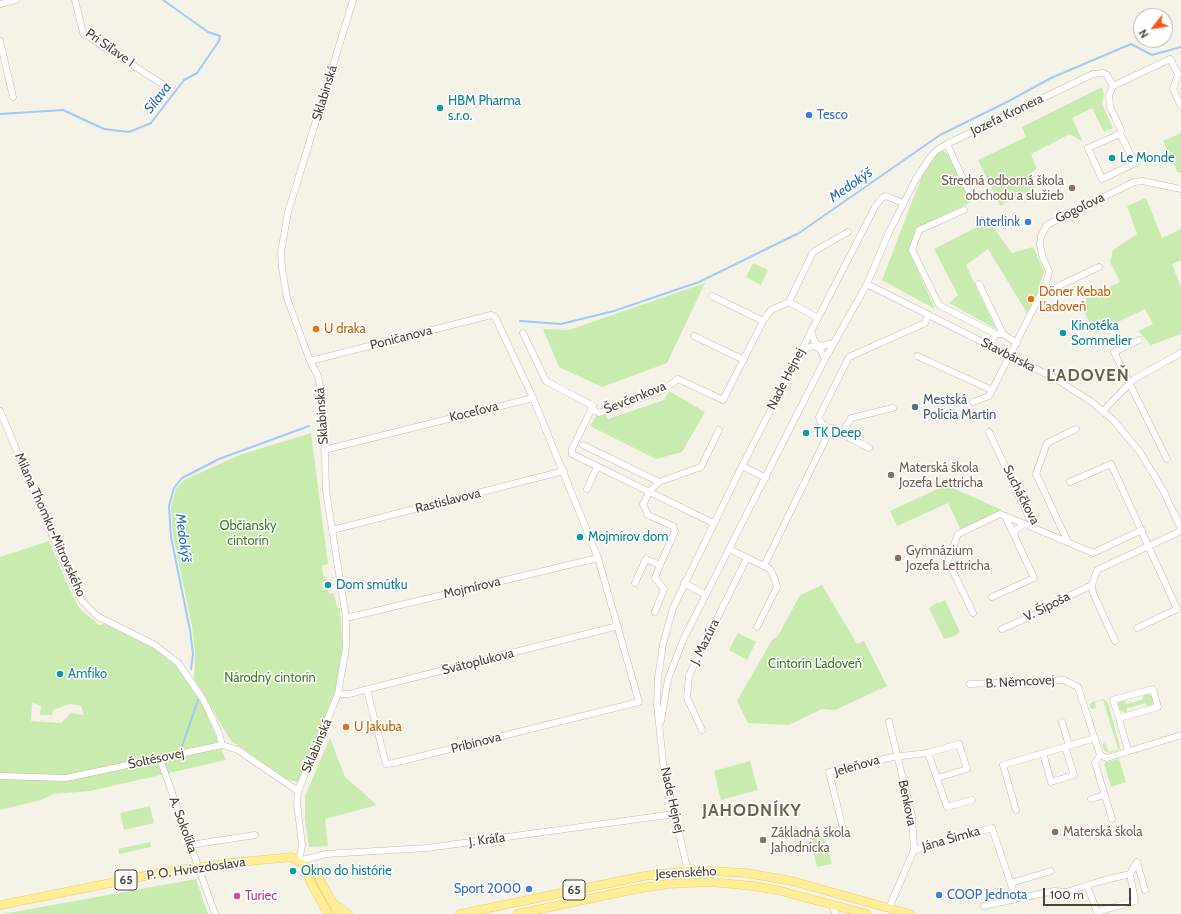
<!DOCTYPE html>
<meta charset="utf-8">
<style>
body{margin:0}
#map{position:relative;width:1181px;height:914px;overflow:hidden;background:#f5f3e8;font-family:Cabin,sans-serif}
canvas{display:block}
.north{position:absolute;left:1133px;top:8px;width:40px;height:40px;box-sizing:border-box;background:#fff;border:1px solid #b6b4af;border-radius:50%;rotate:239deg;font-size:11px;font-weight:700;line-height:16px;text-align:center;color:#494436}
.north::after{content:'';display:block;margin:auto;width:14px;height:18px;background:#ff5415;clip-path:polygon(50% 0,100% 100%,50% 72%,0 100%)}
.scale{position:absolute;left:1043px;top:888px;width:88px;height:18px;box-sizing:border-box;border:2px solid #494436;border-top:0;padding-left:5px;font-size:12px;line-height:14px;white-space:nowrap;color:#494436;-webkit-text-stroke:3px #fff;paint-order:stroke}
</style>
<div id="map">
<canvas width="1181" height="914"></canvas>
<div class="north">N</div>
<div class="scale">100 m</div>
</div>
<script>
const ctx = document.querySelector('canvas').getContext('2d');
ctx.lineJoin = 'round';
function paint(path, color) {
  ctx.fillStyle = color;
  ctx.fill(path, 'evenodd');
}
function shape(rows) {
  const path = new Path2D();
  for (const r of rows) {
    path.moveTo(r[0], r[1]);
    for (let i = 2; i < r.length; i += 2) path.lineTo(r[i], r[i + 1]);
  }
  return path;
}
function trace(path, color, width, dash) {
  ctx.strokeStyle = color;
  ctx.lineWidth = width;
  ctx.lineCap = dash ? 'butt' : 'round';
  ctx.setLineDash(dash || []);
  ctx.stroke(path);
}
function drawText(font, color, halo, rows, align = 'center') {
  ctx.font = font + ' Cabin,sans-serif';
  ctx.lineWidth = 3;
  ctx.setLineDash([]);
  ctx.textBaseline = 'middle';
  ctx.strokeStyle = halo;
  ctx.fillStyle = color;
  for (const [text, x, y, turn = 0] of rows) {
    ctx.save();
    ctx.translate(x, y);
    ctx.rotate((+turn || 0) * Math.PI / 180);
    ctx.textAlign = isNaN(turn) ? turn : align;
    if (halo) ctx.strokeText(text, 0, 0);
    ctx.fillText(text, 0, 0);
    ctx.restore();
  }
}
paint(shape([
 [1102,87,1104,94,1102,104,1113,128,1104,132,1092,108,1072,118,1083,142,1070,134,1031,154,1037,169,1031,173,1035,188,1000,206,978,160,1026,137,1022,127],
 [1181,133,1181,172,1178,173,1163,141],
 [943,151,949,155,971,202,917,228,910,253,935,309,882,280,923,173,938,153],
 [1146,198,1162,238,1181,229,1181,260,1172,264,1181,287,1181,334,1151,345,1138,331,1153,324,1145,309,1095,333,1079,302,1120,282,1110,262,1113,250,1137,234,1127,206],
 [979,216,987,219,1012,253,1033,247,1044,271,1036,298,1027,313,988,249,966,265,996,329,949,303,958,295,934,249,981,225],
 [753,263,768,270,761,285,746,277],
 [705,283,667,363,602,387,559,367,543,329,569,330],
 [669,391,705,412,682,452,656,459,590,426,596,416,605,413,608,419,664,400],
 [311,433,328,564,322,566,323,576,325,576,326,581,322,582,323,590,328,589,329,594,334,593,337,607,340,609,343,653,335,692,298,782,285,779,271,768,231,741,194,679,195,654,192,626,173,536,171,507,176,489,184,480,240,455],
 [946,485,1002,510,961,530,948,503,897,526,890,511],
 [49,541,70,590,80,609,99,625,105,624,156,649,176,666,202,703,226,760,90,791,54,794,41,800,0,810,0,557],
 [32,702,41,706,40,715,52,715,53,710,70,704,81,706,84,715,71,713,61,723,31,721],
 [822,585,857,644,864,641,887,686,835,710,822,709,789,725,748,723,737,701,772,640,778,636,800,595],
 [945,600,960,632,955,636,944,639,929,608,938,602,939,603],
 [738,633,756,642,747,660,729,650],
 [1146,693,1153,697,1154,702,1150,706,1148,707,1145,703,1132,707,1133,712,1131,707,1127,708,1127,714,1119,709,1118,704,1120,701,1124,699,1126,704,1130,703,1128,698,1131,703,1143,699,1144,694],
 [1103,699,1108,703,1120,747,1120,749,1110,753,1104,751,1102,744,1105,743,1109,752,1118,749,1103,700,1095,702,1096,708,1091,709,1089,705,1092,702],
 [330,738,345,777,377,805,325,819,328,846,309,847,305,820,305,796],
 [1119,759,1126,782,1111,787,1104,763],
 [750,761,758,790,721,800,714,771],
 [150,806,154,823,124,830,120,813],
 [824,834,832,864,817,867,810,838],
 [150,842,151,847,119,854,118,849],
 [196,879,208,914,3,914]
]), '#c9ebaf');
trace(shape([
 [0,114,63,110,104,129,129,132,151,123,184,80,197,73,219,41,220,36,208,32,163,0],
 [520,321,561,324,614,311,699,282,799,233,940,135,1009,101,1051,78,1131,44,1152,55,1181,47],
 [191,669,193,654,190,630,171,537,169,506,174,488,182,478,219,459,309,426],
 [180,752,198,700]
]), '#a2c9f4', 2);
const minor = shape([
 [75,0,83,33,162,84],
 [353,0,288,212,281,252,282,268,287,298,310,361,318,376,321,390,324,419,326,491,346,618,346,647,338,694,298,791,297,804,302,845,299,861,326,854,427,848,675,814],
 [0,4,16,0],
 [0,41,13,97],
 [1113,86,1109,95,1110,107,1121,130,1120,134,1135,163,1102,179,1088,148,1120,134],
 [970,194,947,144,1093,74,1103,73,1107,75,1113,86,1170,59,1178,74,1173,89,1181,106],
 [964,210,919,230,912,250,939,305,996,334],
 [867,284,1056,379,1092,402,1114,421,1140,452,1163,490,1181,529],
 [979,284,1003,334,1017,343],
 [1042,291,1048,291,1099,267],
 [712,296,763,321],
 [789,302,818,318],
 [811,331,815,343,822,346,833,343],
 [523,333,546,381,593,406,572,449,572,454,713,523],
 [694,336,744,360],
 [1139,340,1114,352,1167,459],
 [989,346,996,334,1000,334],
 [801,350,813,346,820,349,825,359],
 [917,356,992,390],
 [310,361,491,315,495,317,533,398,324,450],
 [973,402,989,396,1046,284,1049,271,1043,258,1040,245,1041,236,1047,225,1134,182,1142,181,1181,189],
 [591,409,599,413,663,390,678,379,723,400,763,321,771,310,789,302,813,252,848,232],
 [0,411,70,577,82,601,97,616,155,645,178,663,203,699,219,733,222,745],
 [1103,411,1134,379,1181,353],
 [989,432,1034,528,1093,553,1142,530],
 [842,434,851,418,893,408],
 [583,445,659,482,701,467,719,430],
 [869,448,824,425,820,421,819,417,849,357,925,323,928,316],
 [742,466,766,478],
 [659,482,650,491,643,504,648,515,673,526,675,531,660,565],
 [1070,482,1111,464,1177,609,1137,628],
 [587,489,597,467],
 [1005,516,1014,535],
 [332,530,564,471],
 [1068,542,1036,474,1047,443,1076,429],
 [729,549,770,569,775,580,777,587,757,627],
 [764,566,831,428],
 [635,583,646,559,660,565,655,578,664,589,655,612],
 [684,583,706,595],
 [1092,585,1093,593,1115,641],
 [992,597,1034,578,1014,535,1016,530,1024,524],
 [973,613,948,561,958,534,1000,514,1034,528],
 [346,618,598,558],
 [1002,629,1045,610,1050,605,1092,585,1097,570,1181,531],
 [970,684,1064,680,1078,687,1100,755,1095,763,1112,819],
 [367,690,386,764,394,763,639,702,598,558,533,398],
 [338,694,349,694,618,626],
 [1119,718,1158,707,1153,689,1113,700,1119,718,1128,751],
 [661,721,668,679,684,638,825,359,867,284,889,232,916,179,931,156,937,150,947,144],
 [889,722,912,816,914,850],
 [1062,722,1069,746],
 [702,730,687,698,689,675,747,558],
 [928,753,947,807,972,800],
 [1043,753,1051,782,1074,775,1065,747],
 [1100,755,1107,758,1181,735],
 [160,759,215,914],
 [0,776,66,778,222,745,238,750,298,791],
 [1091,799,1104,795],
 [1016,810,1003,765,1095,738],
 [844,833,829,772,893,757,928,753,959,744,967,769,937,778],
 [190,845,255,835],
 [688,871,664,771,657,705,658,678,663,644,673,608,742,466,876,205,882,198,886,196,903,203],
 [1011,883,1051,871],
 [1087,885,1097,912,1135,901,1130,874],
 [833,905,835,914],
 [984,906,1016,899],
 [889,908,914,850,992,828,1016,899,1054,891,1066,892,1101,881,1130,874,1137,862,1145,890]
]);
const major = shape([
 [306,867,310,881,328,914],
 [0,905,165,872,230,863,292,857,317,875,339,914],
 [336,905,348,914],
 [460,914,644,876,688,871,710,871,746,873,792,881,910,914],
 [517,914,636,889,668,884,710,882,753,886,777,890,867,914]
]);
trace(minor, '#c1bcaa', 7);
trace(major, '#ead162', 9);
trace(minor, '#fff', 6);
trace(major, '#ffee97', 8);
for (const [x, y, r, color] of [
 [440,108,4,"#0f9aa8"],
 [809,115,4,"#3f7fe0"],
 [1112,158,4,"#0f9aa8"],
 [1072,188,4,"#8d6e63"],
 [1028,222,4,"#3f7fe0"],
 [1031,299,4,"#e8710a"],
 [316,329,4,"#e8710a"],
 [1063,333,4,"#0f9aa8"],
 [915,407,4,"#5c6f8a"],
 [806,433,4,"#0f9aa8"],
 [891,475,4,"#8d6e63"],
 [580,537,4,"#0f9aa8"],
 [898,558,4,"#8d6e63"],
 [328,585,4,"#0f9aa8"],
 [60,674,4,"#0f9aa8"],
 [346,727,4,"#e8710a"],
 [1055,832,4,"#8d6e63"],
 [763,840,4,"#8d6e63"],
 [293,871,4,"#0f9aa8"],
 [529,889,4,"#3f7fe0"],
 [939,895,4,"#3f7fe0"],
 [237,896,4,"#d1479c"]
]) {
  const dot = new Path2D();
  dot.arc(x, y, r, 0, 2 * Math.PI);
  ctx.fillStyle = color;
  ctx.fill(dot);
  trace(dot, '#fff', 1.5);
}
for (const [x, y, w] of [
 [126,880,22],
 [574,890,22]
]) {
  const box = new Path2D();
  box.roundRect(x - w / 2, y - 10, w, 20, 3);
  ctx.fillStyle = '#fff';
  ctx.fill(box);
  trace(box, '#494436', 1);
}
drawText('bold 12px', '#494436', null, [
 ["65",126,880],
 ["65",574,890]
]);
drawText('13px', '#494436', '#fff', [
 ["Pri Siľave I",110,48,35],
 ["Sklabinská",325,93,-73],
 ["Jozefa Kronera",1007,115,-26],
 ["Gogoľova",1080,208,-26],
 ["Poničanova",401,338,-14],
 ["Stavbárska",1008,355,27],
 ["Nade Hejnej",786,379,-63],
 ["Ševčenkova",635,398,-22],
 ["Koceľova",474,412,-14],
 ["Sklabinská",322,416,-94],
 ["Sucháčkova",1021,495,63],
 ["Rastislavova",448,501,-14],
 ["Milana Thomku-Mitrovského",50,525,66],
 ["Mojmírova",472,588,-13],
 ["V. Šípoša",1047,607,-27],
 ["J. Mazúra",705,642,-64],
 ["Svätoplukova",478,662,-14],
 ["B. Němcovej",1020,682,-3],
 ["Pribinova",476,743,-14],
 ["Sklabinská",317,746,-67],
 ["Šoltésovej",156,759,-12],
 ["Jeleňova",857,766,-16],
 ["Nade Hejnej",672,800,77],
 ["Benkova",907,803,78],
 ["A. Sokolíka",183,825,70],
 ["Jána Šimka",951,839,-16],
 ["J. Kráľa",487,840,-8],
 ["P. O. Hviezdoslava",196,869,-8],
 ["Jesenského",686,873,-3]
]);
drawText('13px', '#0d838f', '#fff', [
 ["HBM Pharma",448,101],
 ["s.r.o.",448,116],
 ["Le Monde",1120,158],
 ["Kinotéka",1071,326],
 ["Sommelier",1071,341],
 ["TK Deep",814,433],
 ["Mojmírov dom",588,537],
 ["Dom smútku",336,585],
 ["Amfiko",68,674],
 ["Okno do histórie",301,871]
], 'left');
drawText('13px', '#366cbe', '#fff', [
 ["Tesco",817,115],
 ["Interlink",1020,222,"right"],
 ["Sport 2000",521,889,"right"],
 ["COOP Jednota",947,895]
], 'left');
drawText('13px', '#785e54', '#fff', [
 ["Stredná odborná škola",1064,181,"right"],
 ["obchodu a služieb",1064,196,"right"],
 ["Materská škola",899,468],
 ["Jozefa Lettricha",899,483],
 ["Gymnázium",906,551],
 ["Jozefa Lettricha",906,566],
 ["Materská škola",1063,832],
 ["Základná škola",771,833],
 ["Jahodnícka",771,848]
], 'left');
drawText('13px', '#c56008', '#fff', [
 ["Döner Kebab",1039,292],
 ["Ľadoveň",1039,307],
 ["U draka",324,329],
 ["U Jakuba",354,727]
], 'left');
drawText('13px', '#4e5e75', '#fff', [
 ["Mestská",923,400],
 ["Polícia Martin",923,415]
], 'left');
drawText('13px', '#3d7e26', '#fff', [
 ["Občiansky",248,526],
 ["cintorín",248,541],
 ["Cintorín Ľadoveň",815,664],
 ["Národný cintorín",270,678]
]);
drawText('13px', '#b23c85', '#fff', [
 ["Turiec",245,896]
], 'left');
drawText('italic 14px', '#296cbb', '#fff', [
 ["Silava",158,98,-52],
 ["Medokýš",851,185,-35],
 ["Medokýš",183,538,82]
]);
ctx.letterSpacing = '1px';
drawText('bold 17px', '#6c634d', '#fff', [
 ["ĽADOVEŇ",1088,376],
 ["JAHODNÍKY",752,811]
]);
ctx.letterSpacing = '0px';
</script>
